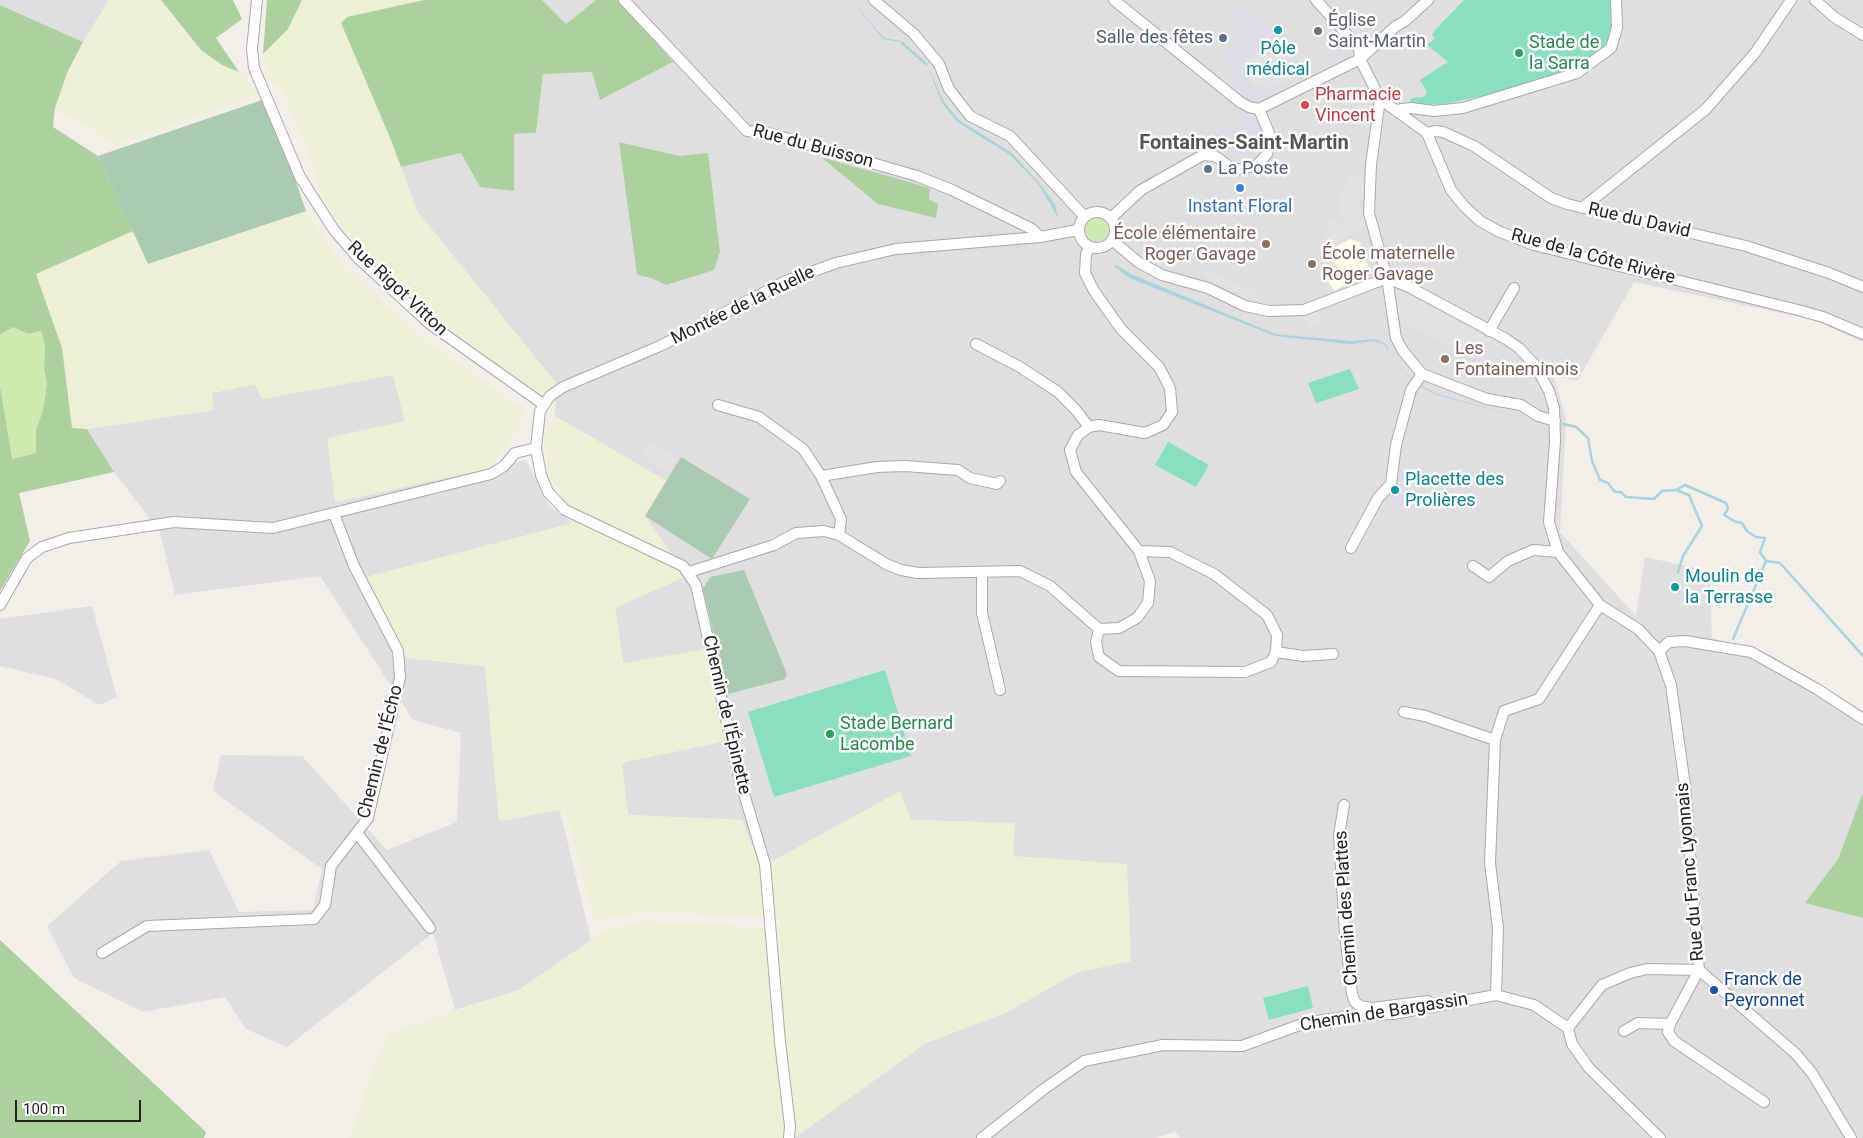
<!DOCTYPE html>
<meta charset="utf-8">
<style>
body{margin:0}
#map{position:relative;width:1863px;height:1138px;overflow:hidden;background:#f2efe9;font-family:Roboto,sans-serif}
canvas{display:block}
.scale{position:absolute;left:15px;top:1100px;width:126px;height:22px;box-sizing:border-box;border:2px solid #222;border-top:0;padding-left:6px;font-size:15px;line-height:18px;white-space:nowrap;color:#222;-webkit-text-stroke:4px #fff;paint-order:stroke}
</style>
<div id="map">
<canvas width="1863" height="1138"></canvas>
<div class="scale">100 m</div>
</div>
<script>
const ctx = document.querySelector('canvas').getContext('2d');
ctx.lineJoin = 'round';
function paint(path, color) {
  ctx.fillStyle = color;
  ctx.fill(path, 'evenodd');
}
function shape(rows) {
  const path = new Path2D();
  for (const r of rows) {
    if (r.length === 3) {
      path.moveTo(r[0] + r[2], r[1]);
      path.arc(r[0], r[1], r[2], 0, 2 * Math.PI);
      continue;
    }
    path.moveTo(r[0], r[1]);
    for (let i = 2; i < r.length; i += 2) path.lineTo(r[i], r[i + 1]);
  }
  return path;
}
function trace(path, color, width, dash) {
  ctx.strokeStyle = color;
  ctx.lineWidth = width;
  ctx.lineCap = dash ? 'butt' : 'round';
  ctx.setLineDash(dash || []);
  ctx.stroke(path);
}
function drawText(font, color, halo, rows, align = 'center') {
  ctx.font = font + ' Roboto,sans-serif';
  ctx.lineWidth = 5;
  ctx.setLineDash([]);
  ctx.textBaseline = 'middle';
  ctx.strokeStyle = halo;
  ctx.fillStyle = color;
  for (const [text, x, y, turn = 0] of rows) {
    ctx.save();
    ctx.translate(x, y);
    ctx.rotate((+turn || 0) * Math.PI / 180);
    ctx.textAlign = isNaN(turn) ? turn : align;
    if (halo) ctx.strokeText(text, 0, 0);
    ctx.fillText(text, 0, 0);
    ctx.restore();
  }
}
paint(shape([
 [0,0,109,0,83,42,0,5],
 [542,0,596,0,566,24],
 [619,0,1863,0,1863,342,1814,320,1634,282,1577,381,1554,376,1566,419,1560,532,1636,616,1645,557,1710,571,1712,638,1773,656,1863,714,1863,792,1838,859,1806,903,1863,918,1863,1138,1180,1138,1175,1132,1155,1138,794,1138,926,1043,1005,1013,1078,972,1130,961,1012,856,1015,823,911,820,900,792,775,860,757,859,742,820,628,815,621,763,724,741,623,663,615,608,645,516,666,481,555,416,556,383,417,211,401,167,461,153,480,187,514,134,536,133,543,74,593,72,600,100,673,62],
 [619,142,680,156,708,154,666,285,651,278,637,275],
 [393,375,405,421,336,502,526,460,549,506,573,523,367,577,407,658,485,666,499,821,565,809,560,811,591,940,519,990,455,1010,433,933,287,1047,246,1029,225,997,143,1012,74,978,47,926,121,861,209,850,239,912,313,910,322,869,213,791,221,755,302,756,387,850,457,822,461,733,413,720,320,576,175,595,160,532,114,472,87,429,213,410,212,393,255,384,262,399],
 [92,606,117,697,99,705,56,679,0,666,0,619]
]), '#e0dfdf');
paint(shape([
 [1350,239,1361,243,1359,251,1370,268,1368,274,1365,274,1334,291,1324,274,1341,273,1334,262,1327,260,1324,256,1327,251]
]), '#ffffe5');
paint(shape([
 [109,0,161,0,201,50,222,65,239,72,260,94,116,144,55,108,67,73],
 [302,0,424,0,347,17,341,24,391,140,417,211,556,383,538,393,432,317,363,253,324,198,310,157,282,90,270,79,263,54,288,29],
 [306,211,343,266,418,335,523,409,519,429,490,468,335,502,327,438,405,421,393,375,262,399,255,384,212,393,213,410,87,429,72,428,62,348,36,274,133,231,148,264],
 [555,416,667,481,645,516,687,576,615,608,623,663,707,649,724,741,622,763,628,815,742,820,757,859,775,860,900,791,911,820,1015,823,1013,856,1127,864,1131,961,1078,972,1005,1013,926,1043,797,1136,784,1039,778,914,754,916,645,912,599,920,593,918,565,809,499,821,485,666,407,658,367,577,573,523,548,471,544,437],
 [645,921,766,928,785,1121,784,1138,350,1138,375,1062,390,1033,519,990,591,940,600,931]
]), '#eef0d5');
paint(shape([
 [1097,229,12],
 [13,327,28,334,41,331,45,346,44,369,47,384,43,410,36,430,36,453,11,459,0,386,0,335]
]), '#cdebb0');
paint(shape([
 [161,0,233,0,242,19,216,38,239,72,222,65,201,50],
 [267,0,302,0,288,29,263,54],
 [424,0,542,0,566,24,596,0,619,0,673,62,600,100,592,72,543,74,536,133,514,134,514,191,480,187,461,153,401,167,391,140,341,23,347,17],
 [0,5,83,42,67,73,55,108,53,127,98,156,133,231,36,274,62,348,72,428,87,429,114,472,19,493,30,541,0,591,0,386,12,459,36,453,36,430,43,410,47,384,44,369,45,346,41,331,28,334,13,327,0,335],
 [619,142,680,156,708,153,720,252,714,270,666,285,651,278,637,275],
 [821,157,930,188,929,199,938,204,936,218,878,204],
 [1863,792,1863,918,1805,903,1838,859],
 [0,940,206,1132,204,1138,0,1138]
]), '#add19e');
paint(shape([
 [262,100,290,165,306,211,148,264,98,156],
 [681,457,750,499,712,559,645,516],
 [744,570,787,674,785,679,728,694,703,589,710,577]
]), '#aacbaf');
paint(shape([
 [1464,0,1610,0,1613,20,1610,34,1602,52,1585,63,1546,78,1488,95,1443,104,1409,105,1411,98,1424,97,1427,92,1420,80,1448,62,1427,45,1435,38,1432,35,1436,29],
 [1350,369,1359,389,1316,403,1308,383],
 [1168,442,1209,465,1196,487,1155,465],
 [885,670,911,756,774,797,748,712],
 [1308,986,1313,1008,1269,1020,1263,998]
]), '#88e0be');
paint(shape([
 [1262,46,1272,57,1276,52,1297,74,1287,83,1286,81,1274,87,1264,88,1250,84,1240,66],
 [1349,175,1358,177,1357,181,1364,183,1358,219,1364,225,1362,229,1329,247,1324,236,1329,233,1324,225,1336,219,1339,225,1345,220,1337,215,1342,191],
 [1204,268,1257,292,1258,301,1204,277],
 [1393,287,1491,339,1472,357,1398,319],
 [1318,309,1322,323,1309,327,1305,313],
 [652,441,678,460,669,474,641,455]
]), '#e2e2e2');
paint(shape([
 [1243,4,1301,63,1310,54,1320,74,1299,85,1292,78,1297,73,1277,53,1272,57,1262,46,1241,66,1253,78,1251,84,1265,88,1274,87,1286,81,1292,88,1257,103,1245,100,1233,91,1236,87,1232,82,1236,78,1220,61,1246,36,1234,23,1231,26,1225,20],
 [1345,35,1356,53,1326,66,1322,61],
 [1232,101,1261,124,1266,135,1262,153,1257,150,1251,156,1235,158,1227,153,1219,141,1210,146,1206,143,1224,129,1225,131,1240,122,1242,118,1230,103],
 [1389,466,1409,473,1410,509,1394,506,1375,497,1388,483]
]), '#dddde8');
paint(shape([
 [851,0,884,38,901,41,926,63,944,102,959,120,1012,153,1040,184,1055,204,1058,218,1039,185,1010,155,957,122,942,103,926,63,901,42,883,39],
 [1116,265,1131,274,1275,334,1351,341,1375,339,1386,344,1390,356,1385,345,1374,341,1350,344,1275,336,1129,278,1114,266],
 [1392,360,1418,384,1437,394,1537,422,1437,395,1419,386]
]), '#aad3df');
trace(shape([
 [902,43,926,64],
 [1563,424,1576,427,1588,438,1592,461,1600,480,1608,483,1615,492,1621,492,1626,497,1654,499,1662,491,1676,490,1685,485,1726,503,1728,509,1724,515,1736,522,1742,523,1747,531,1756,537,1765,538,1760,552,1766,561,1780,563,1863,656],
 [1676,490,1689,495,1702,526,1683,556,1678,572],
 [1733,639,1766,561]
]), '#aad3df', 2.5);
const minor = shape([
 [257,0,252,49,254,68,300,177,334,230,358,258,430,324,543,404],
 [624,0,747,131,768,133,917,176,952,190,1032,229,1040,237],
 [874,0,914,34,939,64,949,89,970,116,1010,136,1084,216],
 [1114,0,1240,102,1249,107,1259,109],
 [1316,0,1359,48,1360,59,1380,99,1427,133,1451,190,1464,206,1480,221,1500,232,1534,245,1798,310,1823,317,1863,334],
 [1815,0,1834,17,1863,35],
 [1380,99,1371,165,1369,213,1387,278,1396,338,1403,351,1422,374,1487,399,1521,405,1538,416,1555,421],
 [1259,109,1360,59,1396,26,1405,21,1428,0],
 [1395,110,1411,108,1434,111,1463,108,1577,73,1611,48,1617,28,1616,0],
 [1427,133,1435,131,1443,132,1474,146,1551,198,1567,204,1746,246,1829,273,1863,287],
 [1582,208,1706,109,1755,53,1791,0],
 [1097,230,18],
 [1111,218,1141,190,1203,155,1215,156,1233,169,1242,169,1257,165,1267,154,1271,138,1259,109],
 [1112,240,1138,262,1162,275,1208,288,1245,306,1269,311,1304,310,1387,278],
 [1387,278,1411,288,1506,339,1519,348,1535,365,1549,391,1554,408,1555,441,1549,522,1558,552,1600,605,1638,629,1659,651,1671,685,1685,786,1699,970,1647,969,1630,973,1602,985,1568,1028],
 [1489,331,1514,288],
 [976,344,1020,367,1058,392,1075,409,1089,427],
 [718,405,759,417,803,449,821,476,841,519,839,535],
 [821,476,877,467,905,466,958,470,970,478,997,484,1000,481],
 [1351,548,1378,498,1391,484,1396,445,1411,390,1422,374],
 [1473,566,1489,577,1508,561,1533,550,1558,552],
 [689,572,774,545,796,533,824,531,839,535,886,564,901,570,918,573,1020,571,1050,586,1099,629,1119,628,1137,618,1148,603,1150,581,1139,551,1076,472,1070,450,1078,435,1089,427,1099,425,1145,433,1163,425,1172,412,1170,388,1159,367,1121,329,1094,291,1085,273,1086,254,1090,247],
 [982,572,982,613,1000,690],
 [0,605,27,558,42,547,69,538,174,522,273,528,491,474,504,466,515,453,536,448],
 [1099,629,1096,642,1099,657,1119,671,1245,672,1271,662,1276,652,1277,635,1267,615,1214,574,1170,552,1139,551],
 [1659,651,1669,642,1685,641,1751,652,1817,689,1863,719],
 [1276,652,1303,656,1333,654],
 [1404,712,1425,716,1495,740],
 [1344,805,1339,835,1345,934,1352,994,1355,1002,1360,1006,1372,1008,1428,1001],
 [357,833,430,928],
 [102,953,147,926,314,919,325,905,331,866,368,818,400,677,398,651,354,566,334,514],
 [1496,995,1498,928,1490,863,1495,740,1504,711,1539,699,1600,605],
 [1568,1028,1572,1044,1589,1068,1660,1138],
 [1624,1031,1638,1023,1670,1024],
 [1764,1102,1674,1041,1668,1032,1670,1024,1699,970,1795,1053,1812,1073,1851,1138],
 [789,1138,790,1126,780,1042,765,864,739,777,696,585,683,566,565,510,548,492,541,475,536,448,540,411,550,396,563,387,660,346,786,281,836,263,896,249,1040,237,1078,230],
 [982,1138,1044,1089,1084,1061,1163,1045,1242,1046,1305,1023,1349,1016,1393,1014,1496,995,1534,1005,1568,1028]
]);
trace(minor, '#a9a9a9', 12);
trace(minor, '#fff', 10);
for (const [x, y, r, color] of [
 [1278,30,5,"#0f9aa8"],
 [1318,31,5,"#6b7280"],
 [1223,38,5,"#5c6f8a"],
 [1519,53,5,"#2e9e5b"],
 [1305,105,5,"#e0444e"],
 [1208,169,5,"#5c6f8a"],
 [1240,188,5,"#3f7fe0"],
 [1266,244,5,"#8d6e63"],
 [1312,264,5,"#8d6e63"],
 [1445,359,5,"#8d6e63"],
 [1395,490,5,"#0f9aa8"],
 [1675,587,5,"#0f9aa8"],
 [830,734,5,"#2e9e5b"],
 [1714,990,5,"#1a4fb4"]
]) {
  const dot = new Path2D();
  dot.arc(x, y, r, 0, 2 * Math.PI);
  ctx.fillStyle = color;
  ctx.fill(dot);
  trace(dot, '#fff', 2);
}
drawText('18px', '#5b616d', '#fff', [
 ["Église",1328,21],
 ["Saint-Martin",1328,42]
], 'left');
drawText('18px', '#4e5e75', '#fff', [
 ["Salle des fêtes",1213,38],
 ["La Poste",1218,169,"left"]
], 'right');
drawText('18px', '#27864d', '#fff', [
 ["Stade de",1529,43],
 ["la Sarra",1529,64],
 ["Stade Bernard",840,724],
 ["Lacombe",840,745]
], 'left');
drawText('18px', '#0d838f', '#fff', [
 ["Pôle",1278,49,"center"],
 ["médical",1278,70,"center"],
 ["Placette des",1405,480],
 ["Prolières",1405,501],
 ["Moulin de",1685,577],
 ["la Terrasse",1685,598]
], 'left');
drawText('18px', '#be3a42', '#fff', [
 ["Pharmacie",1315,95],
 ["Vincent",1315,116]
], 'left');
drawText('18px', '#222', '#fff', [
 ["Rue du Buisson",813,147,15],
 ["Rue du David",1639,221,13],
 ["Rue de la Côte Rivère",1593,257,15],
 ["Rue Rigot Vitton",397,289,43],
 ["Montée de la Ruelle",743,306,-26],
 ["Chemin de l'Épinette",726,715,77],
 ["Chemin de l'Écho",381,752,-76],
 ["Rue du Franc Lyonnais",1691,872,-95],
 ["Chemin des Plattes",1347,908,-94],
 ["Chemin de Bargassin",1384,1013,-9]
]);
drawText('18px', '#366cbe', '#fff', [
 ["Instant Floral",1240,207]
]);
drawText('18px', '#785e54', '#fff', [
 ["École élémentaire",1256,234,"right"],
 ["Roger Gavage",1256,255,"right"],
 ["École maternelle",1322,254],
 ["Roger Gavage",1322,275],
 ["Les",1455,349],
 ["Fontaineminois",1455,370]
], 'left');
drawText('18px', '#164399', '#fff', [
 ["Franck de",1724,980],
 ["Peyronnet",1724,1001]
], 'left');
drawText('bold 20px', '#555', '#fff', [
 ["Fontaines-Saint-Martin",1244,144]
]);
</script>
